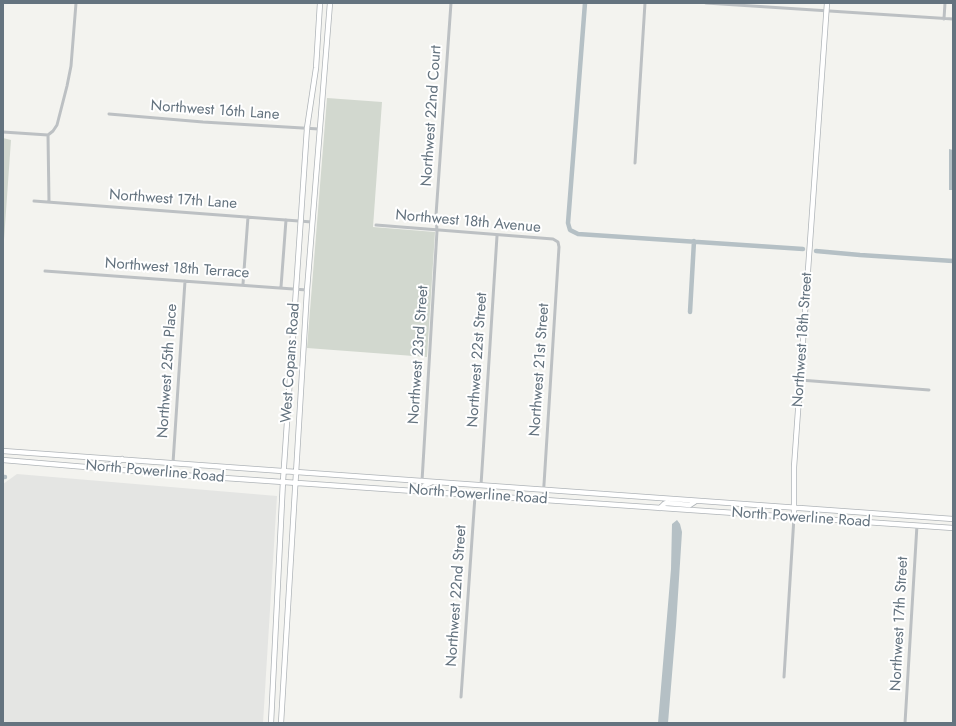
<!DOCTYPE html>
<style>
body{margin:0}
#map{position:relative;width:956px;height:726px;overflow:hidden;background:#f3f3ef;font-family:Jost,sans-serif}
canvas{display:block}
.frame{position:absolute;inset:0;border:4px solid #64737f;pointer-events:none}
</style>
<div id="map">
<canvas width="956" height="726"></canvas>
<div class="frame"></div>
</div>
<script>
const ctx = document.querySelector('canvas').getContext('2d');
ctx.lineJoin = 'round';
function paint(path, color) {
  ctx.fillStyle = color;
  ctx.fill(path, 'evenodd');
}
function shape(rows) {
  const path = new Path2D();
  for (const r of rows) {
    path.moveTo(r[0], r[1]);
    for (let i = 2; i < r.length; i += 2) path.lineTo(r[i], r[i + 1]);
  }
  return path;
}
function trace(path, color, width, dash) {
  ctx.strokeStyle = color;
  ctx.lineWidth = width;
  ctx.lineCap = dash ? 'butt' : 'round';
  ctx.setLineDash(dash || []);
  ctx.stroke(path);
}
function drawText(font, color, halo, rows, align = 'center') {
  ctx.font = font + ' Jost,sans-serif';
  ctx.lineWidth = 4;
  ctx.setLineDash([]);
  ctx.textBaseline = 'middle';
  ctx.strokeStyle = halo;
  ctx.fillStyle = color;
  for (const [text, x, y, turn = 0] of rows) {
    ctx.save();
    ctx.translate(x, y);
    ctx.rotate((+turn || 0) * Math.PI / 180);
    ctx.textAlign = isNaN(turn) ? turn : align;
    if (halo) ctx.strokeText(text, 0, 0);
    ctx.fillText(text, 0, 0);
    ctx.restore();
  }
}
paint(shape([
 [17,474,277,496,263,723,3,723,3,484]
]), '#e4e5e3');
paint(shape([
 [327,98,382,102,373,227,435,232,427,357,307,348],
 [3,138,11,140,3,254]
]), '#d2d8cf');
paint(shape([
 [949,149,953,150,953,190,949,190],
 [677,520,680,524,682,532,676,626,668,723,658,723,671,569,672,524]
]), '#b5c0c5');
trace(shape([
 [585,3,568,223,570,230,578,234,803,249],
 [816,251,860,255,953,261],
 [690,312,694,241],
 [3,477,5,477]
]), '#b5c0c5', 4.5);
const secondary = shape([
 [3,451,953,519],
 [3,460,181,475,953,528],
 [104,466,117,463,122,459],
 [421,492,424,486,432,482],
 [660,508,664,504,666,503,690,505,696,501],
 [794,517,794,467,827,3],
 [271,723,283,481,307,128,316,68,320,3],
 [281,723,307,290,330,3]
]);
trace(secondary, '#afb4b8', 6);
trace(shape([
 [706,3,953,19],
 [944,19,945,3],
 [109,114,203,122,319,129],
 [3,132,48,135],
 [635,163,645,3],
 [34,201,312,222],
 [49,202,48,135,53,131,57,125,67,86,71,66,76,3],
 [376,225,553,239,558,242,559,247,543,500],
 [45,271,307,290],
 [243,284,248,217],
 [281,287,286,220],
 [800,380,929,390],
 [173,463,185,281],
 [422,481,437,231,436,215,451,3],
 [481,485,497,236],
 [784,677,794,517],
 [461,697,475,496],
 [905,723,917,525]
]), '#bcc0c3', 3);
trace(secondary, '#fff', 4.5);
drawText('15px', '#64737f', '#fff', [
 ["Northwest 16th Lane",215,111,4],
 ["Northwest 22nd Court",432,116,-86],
 ["Northwest 17th Lane",173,200,4],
 ["Northwest 18th Avenue",468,222,5],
 ["Northwest 18th Terrace",177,269,4],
 ["Northwest 18th Street",803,340,-86],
 ["Northwest 23rd Street",419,355,-86],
 ["Northwest 22st Street",478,360,-86],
 ["West Copans Road",291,363,-86],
 ["Northwest 21st Street",540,370,-86],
 ["Northwest 25th Place",168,371,-86],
 ["North Powerline Road",155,472,5],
 ["North Powerline Road",478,495,4],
 ["North Powerline Road",801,518,4],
 ["Northwest 22nd Street",457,596,-86],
 ["Northwest 17th Street",900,624,-87]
]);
</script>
